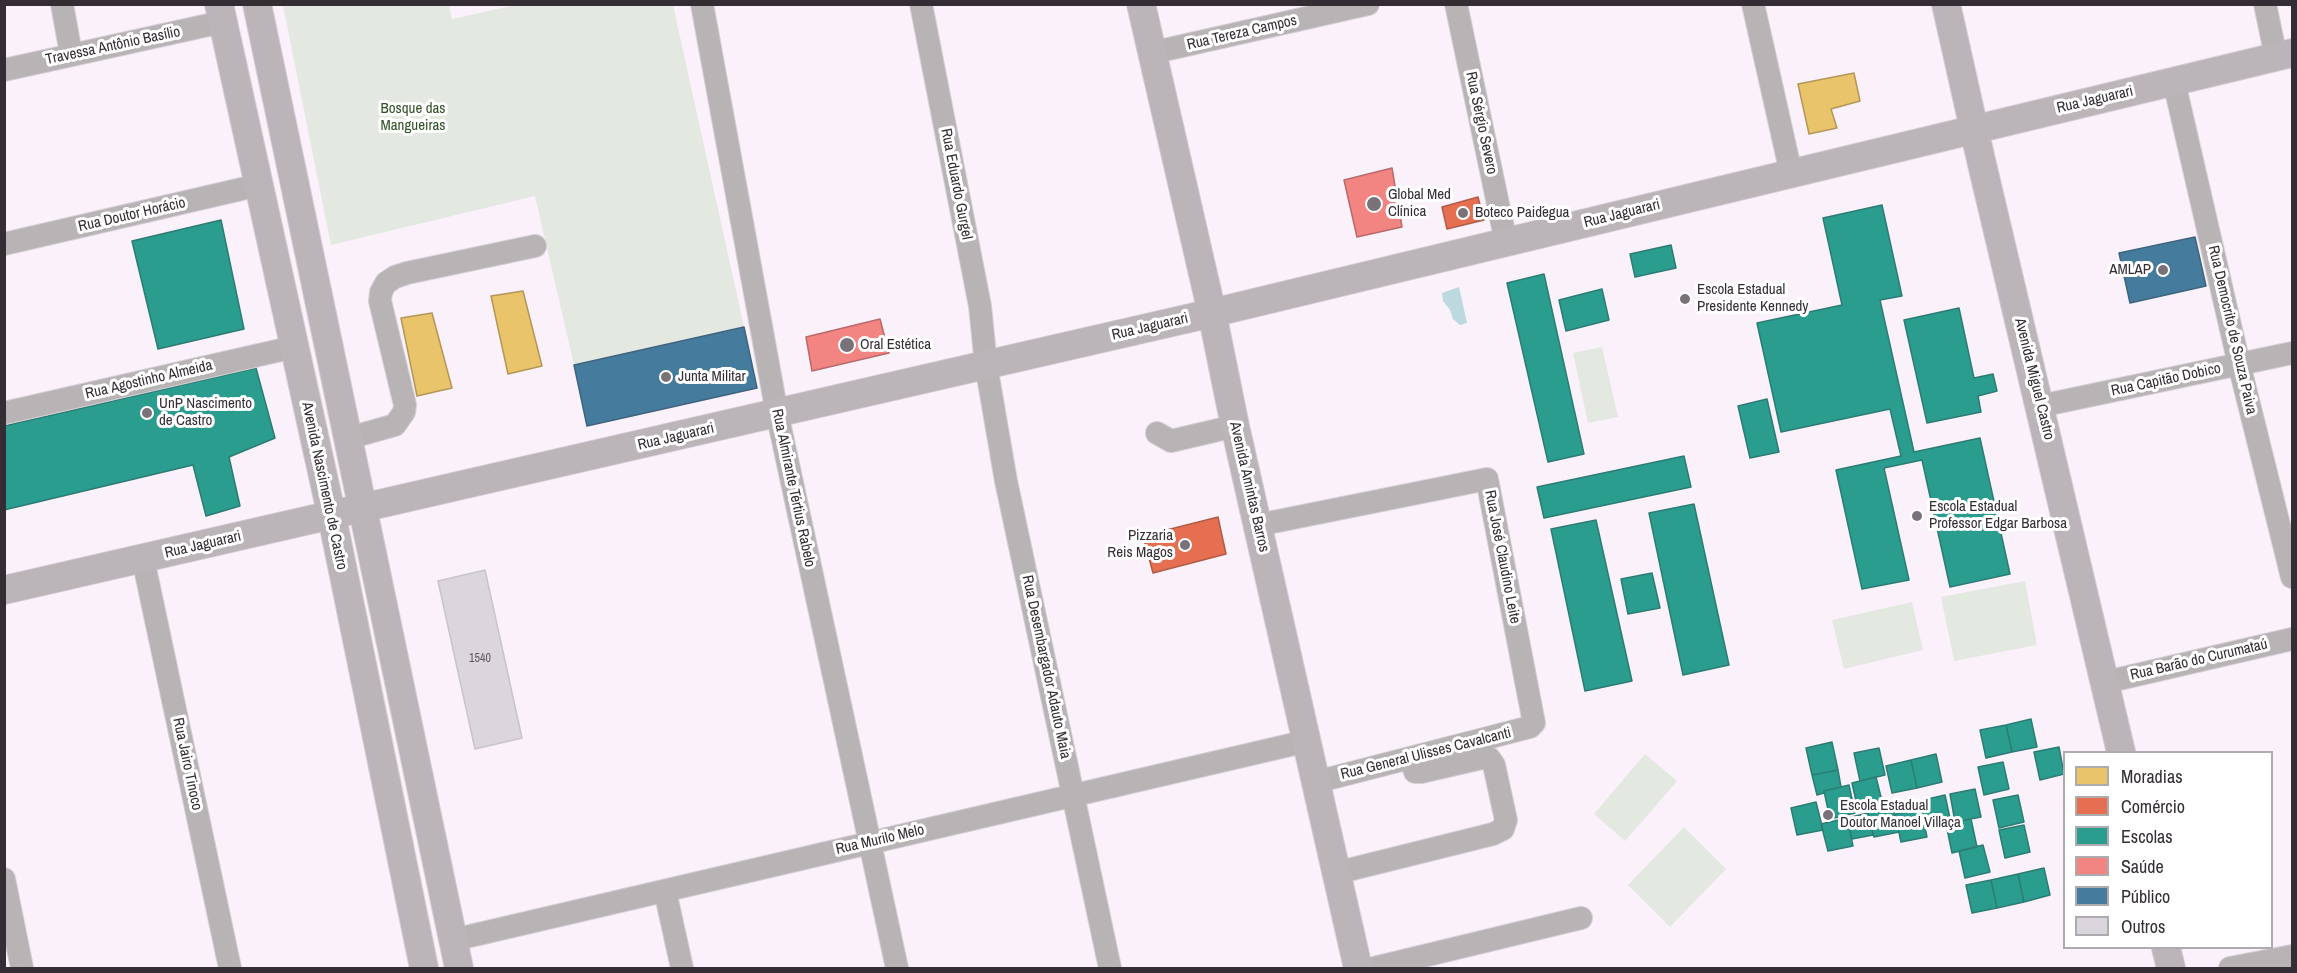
<!DOCTYPE html>
<meta charset="utf-8">
<style>
body{margin:0}
#map{position:relative;width:2297px;height:973px;overflow:hidden;background:#faf1fa;font-family:"Archivo Narrow",sans-serif}
canvas{display:block}
.frame{position:absolute;inset:0;border:6px solid #342e34;pointer-events:none}
.legend{position:absolute;left:2063px;top:751px;width:210px;height:198px;box-sizing:border-box;background:#fff;border:2px solid #aeabae;margin:0;padding:8px 10px;list-style:none;font-size:18px;color:#342e34}
.legend li{display:flex;align-items:center;gap:12px;height:30px}
.legend b{width:30px;border:2px solid #aeabae}
</style>
<div id="map">
<canvas width="2297" height="973"></canvas>
<div class="frame"></div>
<ul class="legend">
<li><b style="height:16px;background:#e9c46a"></b>Moradias</li>
<li><b style="height:16px;background:#e76f51"></b>Comércio</li>
<li><b style="height:16px;background:#2a9d8f"></b>Escolas</li>
<li><b style="height:16px;background:#f28482"></b>Saúde</li>
<li><b style="height:16px;background:#457b9d"></b>Público</li>
<li><b style="height:16px;background:#dbd6dd"></b>Outros</li>
</ul>
</div>
<script>
const ctx = document.querySelector('canvas').getContext('2d');
ctx.lineJoin = 'round';
function paint(path, color) {
  ctx.fillStyle = color;
  ctx.fill(path, 'evenodd');
}
function shape(rows) {
  const path = new Path2D();
  for (const r of rows) {
    path.moveTo(r[0], r[1]);
    for (let i = 2; i < r.length; i += 2) path.lineTo(r[i], r[i + 1]);
  }
  return path;
}
function trace(path, color, width, dash) {
  ctx.strokeStyle = color;
  ctx.lineWidth = width;
  ctx.lineCap = dash ? 'butt' : 'round';
  ctx.setLineDash(dash || []);
  ctx.stroke(path);
}
function drawText(font, color, halo, rows, align = 'center') {
  ctx.font = font + ' "Archivo Narrow",sans-serif';
  ctx.lineWidth = 6;
  ctx.setLineDash([]);
  ctx.textBaseline = 'middle';
  ctx.strokeStyle = halo;
  ctx.fillStyle = color;
  for (const [text, x, y, turn = 0] of rows) {
    ctx.save();
    ctx.translate(x, y);
    ctx.rotate((+turn || 0) * Math.PI / 180);
    ctx.textAlign = isNaN(turn) ? turn : align;
    if (halo) ctx.strokeText(text, 0, 0);
    ctx.fillText(text, 0, 0);
    ctx.restore();
  }
}
paint(shape([
 [283,5,449,5,452,19,516,5,673,5,744,327,574,365,535,196,331,245],
 [1602,347,1618,417,1588,423,1573,353],
 [2025,581,2037,645,1954,661,1941,597],
 [1912,602,1923,650,1844,669,1832,620],
 [1645,754,1677,781,1625,841,1594,814],
 [1684,827,1726,869,1670,927,1628,885]
]), '#e3e8e0');
paint(shape([
 [1459,287,1467,323,1460,325,1453,319,1450,310,1443,301,1442,293]
]), '#bcd9e0');
const homes = shape([
 [1854,73,1860,101,1831,109,1837,128,1809,134,1798,84,1854,73],
 [523,291,542,366,508,374,491,296,523,291],
 [432,313,452,388,417,396,401,318,432,313]
]);
paint(homes, '#e9c46a');
trace(homes, '#b3975a', 1.5);
const shops = shape([
 [1478,197,1484,220,1447,229,1442,207,1478,197],
 [1218,517,1226,554,1153,573,1143,536,1218,517]
]);
paint(shops, '#e76f51');
trace(shops, '#b15c48', 1.5);
const schools = shape([
 [1882,205,1902,296,1880,300,1914,452,1980,438,2010,574,1950,587,1922,460,1884,468,1909,580,1862,589,1836,470,1901,456,1890,409,1781,432,1757,323,1842,305,1823,218,1882,205],
 [221,220,244,329,158,349,132,241,221,220],
 [1671,245,1676,268,1635,277,1630,254,1671,245],
 [1544,274,1584,454,1548,462,1507,283,1544,274],
 [1602,289,1609,320,1566,331,1559,300,1602,289],
 [1959,308,1974,378,1993,374,1997,391,1978,396,1981,412,1927,423,1904,320,1959,308],
 [256,368,275,438,229,457,240,506,206,516,193,465,4,510,4,426,256,368],
 [1767,399,1779,452,1750,458,1738,406,1767,399],
 [1684,456,1691,487,1544,518,1537,487,1684,456],
 [1694,504,1729,665,1683,675,1649,513,1694,504],
 [1596,520,1632,681,1585,691,1551,529,1596,520],
 [1652,573,1660,608,1628,614,1621,579,1652,573],
 [2031,719,2037,747,2012,752,2006,725,2031,719],
 [2006,725,2012,752,1986,758,1980,730,2006,725],
 [1832,742,1838,770,1812,775,1806,748,1832,742],
 [2059,747,2064,774,2040,780,2034,752,2059,747],
 [1879,748,1885,775,1860,781,1854,753,1879,748],
 [1936,754,1942,782,1917,788,1911,760,1936,754],
 [1911,760,1917,788,1892,793,1886,766,1911,760],
 [2003,762,2009,789,1984,795,1978,767,2003,762],
 [1838,770,1841,787,1824,791,1824,793,1817,795,1812,775,1838,770],
 [1876,777,1883,805,1858,810,1852,783,1876,777],
 [1849,785,1855,813,1830,819,1824,791,1849,785],
 [1975,789,1981,817,1955,822,1950,794,1975,789],
 [1945,795,1951,823,1925,828,1919,801,1945,795],
 [2018,795,2024,822,1999,828,1993,800,2018,795],
 [1816,802,1823,830,1797,835,1791,808,1816,802],
 [1892,804,1899,832,1874,837,1867,809,1892,804],
 [1921,809,1927,837,1901,842,1895,814,1921,809],
 [1868,813,1873,835,1852,839,1847,818,1868,813],
 [1847,818,1853,846,1828,851,1821,824,1847,818],
 [1971,819,1977,847,1952,853,1946,824,1971,819],
 [2024,825,2030,852,2005,858,1999,830,2024,825],
 [1983,845,1990,872,1965,878,1959,851,1983,845],
 [2044,868,2050,895,2024,902,2018,874,2044,868],
 [2018,874,2024,902,1997,908,1991,880,2018,874],
 [1991,880,1997,908,1972,913,1966,885,1991,880]
]);
paint(schools, '#2a9d8f');
trace(schools, '#2d7c74', 1.5);
const health = shape([
 [1392,168,1402,227,1357,237,1344,180,1392,168],
 [880,319,889,353,812,371,806,337,880,319]
]);
paint(health, '#f28482');
trace(health, '#b96a6b', 1.5);
const public = shape([
 [2195,237,2206,286,2130,303,2119,253,2195,237],
 [744,327,757,388,587,426,574,365,744,327]
]);
paint(public, '#457b9d');
trace(public, '#40647e', 1.5);
const building = shape([
 [485,570,522,738,475,749,438,581,485,570]
]);
paint(building, '#dbd6dd');
trace(building, '#c9c4cb', 1.5);
const minor = shape([
 [62,4,71,54],
 [702,4,777,413,897,968],
 [921,4,980,306,986,365,1006,481,1110,968],
 [1456,4,1506,242],
 [1753,4,1791,173],
 [2265,4,2276,57],
 [1151,53,1368,4],
 [4,70,222,22],
 [2174,82,2239,364,2292,577],
 [4,244,259,185],
 [2040,406,2292,353],
 [4,413,294,347],
 [1157,433,1171,441,1235,426],
 [349,438,395,425,404,412,405,405,380,301,381,292,386,283,395,277,407,273,535,246],
 [1258,525,1487,479,1534,723,1530,727,1316,782],
 [143,559,230,968],
 [2106,682,2292,639],
 [1336,873,1493,834,1503,829,1506,820,1494,765,1489,758,1482,758,1421,772,1415,772,1411,758],
 [4,879,22,968],
 [665,891,682,968],
 [453,940,1307,741],
 [1374,968,1581,918],
 [2230,968,2292,956]
]);
const major = shape([
 [219,4,332,517,424,968],
 [257,4,459,968],
 [1141,4,1212,313,1235,426,1358,968],
 [1946,4,1981,160,2121,752],
 [4,590,1212,313,2292,53],
 [2166,948,2171,968]
]);
trace(minor, '#d6cfd6', 24);
trace(major, '#d6cfd6', 30);
trace(minor, '#b8b3b4', 22);
trace(major, '#bbb5b9', 28);
for (const [x, y, r, color] of [
 [1374,204,8,"#797279"],
 [1463,213,6,"#797279"],
 [2163,270,6,"#797279"],
 [1685,299,6,"#797279"],
 [847,345,8,"#797279"],
 [666,377,6,"#797279"],
 [147,413,6,"#797279"],
 [1917,516,6,"#797279"],
 [1185,545,6,"#797279"],
 [1828,815,6,"#797279"]
]) {
  const dot = new Path2D();
  dot.arc(x, y, r, 0, 2 * Math.PI);
  ctx.fillStyle = color;
  ctx.fill(dot);
  trace(dot, '#fff', 2);
}
drawText('12px', '#5e585e', null, [
 ["1540",480,659]
]);
drawText('15px', '#342e34', '#fff', [
 ["Rua Tereza Campos",1242,33,-13],
 ["Travessa Antônio Basílio",113,46,-12],
 ["Rua Jaguarari",2095,100,-13],
 ["Rua Sérgio Severo",1481,123,78],
 ["Rua Eduardo Gurgel",956,184,79],
 ["Rua Jaguarari",1622,214,-14],
 ["Rua Doutor Horácio",132,215,-13],
 ["Rua Jaguarari",1150,327,-13],
 ["Rua Democrito de Souza Paiva",2232,330,77],
 ["Avenida Miguel Castro",2034,379,76],
 ["Rua Agostinho Almeida",149,380,-13],
 ["Rua Capitão Dobico",2166,380,-12],
 ["Rua Jaguarari",676,437,-13],
 ["Avenida Nascimento de Castro",324,486,78],
 ["Avenida Amintas Barros",1249,487,77],
 ["Rua Almirante Tértius Rabelo",793,488,78],
 ["Rua Jaguarari",203,545,-13],
 ["Rua José Claudino Leite",1502,557,79],
 ["Rua Barão do Curumataú",2199,660,-13],
 ["Rua Desembargador Adauto Maia",1046,667,78],
 ["Rua General Ulisses Cavalcanti",1426,754,-14],
 ["Rua Jairo Tinoco",187,764,78],
 ["Rua Murilo Melo",880,840,-13]
]);
drawText('15px', '#315126', '#fff', [
 ["Bosque das",413,109],
 ["Mangueiras",413,126]
]);
drawText('15px', '#342e34', '#fff', [
 ["Global Med",1388,195],
 ["Clínica",1388,212],
 ["Boteco Paid´egua",1475,213],
 ["AMLAP",2151,270,"right"],
 ["Escola Estadual",1697,290],
 ["Presidente Kennedy",1697,307],
 ["Oral Estética",860,345],
 ["Junta Militar",678,377],
 ["UnP Nascimento",159,404],
 ["de Castro",159,421],
 ["Escola Estadual",1929,507],
 ["Professor Edgar Barbosa",1929,524],
 ["Pizzaria",1173,536,"right"],
 ["Reis Magos",1173,553,"right"],
 ["Escola Estadual",1840,806],
 ["Doutor Manoel Villaça",1840,823]
], 'left');
</script>
